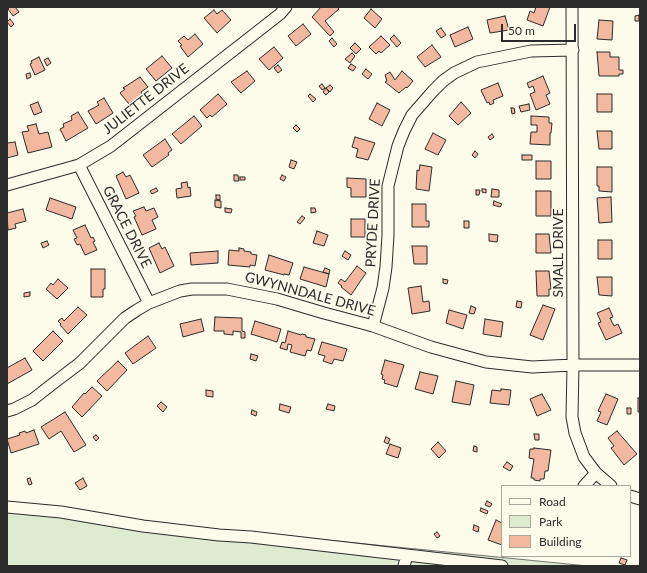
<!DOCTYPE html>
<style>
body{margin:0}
#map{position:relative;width:647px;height:573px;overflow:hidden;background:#fdfbea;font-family:Lato,sans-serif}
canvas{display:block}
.frame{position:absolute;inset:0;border:8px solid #2b2b2b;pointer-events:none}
.legend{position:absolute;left:501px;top:485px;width:130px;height:72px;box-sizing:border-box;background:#fdfbea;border:1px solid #a9a89e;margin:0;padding:5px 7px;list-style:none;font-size:12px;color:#2b2b2b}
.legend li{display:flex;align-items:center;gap:8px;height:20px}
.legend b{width:20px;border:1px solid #a9a89e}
.scale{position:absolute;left:501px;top:24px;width:75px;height:18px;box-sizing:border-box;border:2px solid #2b2b2b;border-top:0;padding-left:5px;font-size:12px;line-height:14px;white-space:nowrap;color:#2b2b2b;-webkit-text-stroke:3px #fdfbea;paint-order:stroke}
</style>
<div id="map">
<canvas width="647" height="573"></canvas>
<div class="frame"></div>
<ul class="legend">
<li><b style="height:5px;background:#fdfbea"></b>Road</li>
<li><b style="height:11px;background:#deebd1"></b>Park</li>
<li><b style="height:11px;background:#f2b8a0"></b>Building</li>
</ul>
<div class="scale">50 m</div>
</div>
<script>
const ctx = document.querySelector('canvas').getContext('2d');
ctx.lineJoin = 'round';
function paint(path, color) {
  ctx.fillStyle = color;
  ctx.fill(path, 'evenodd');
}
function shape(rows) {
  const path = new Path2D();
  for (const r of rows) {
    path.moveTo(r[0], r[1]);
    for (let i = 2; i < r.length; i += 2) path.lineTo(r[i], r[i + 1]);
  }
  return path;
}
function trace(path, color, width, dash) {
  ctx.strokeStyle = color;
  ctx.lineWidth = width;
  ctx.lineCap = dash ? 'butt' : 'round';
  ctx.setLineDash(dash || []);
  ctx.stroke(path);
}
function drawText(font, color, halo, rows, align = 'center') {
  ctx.font = font + ' Lato,sans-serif';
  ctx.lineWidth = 3;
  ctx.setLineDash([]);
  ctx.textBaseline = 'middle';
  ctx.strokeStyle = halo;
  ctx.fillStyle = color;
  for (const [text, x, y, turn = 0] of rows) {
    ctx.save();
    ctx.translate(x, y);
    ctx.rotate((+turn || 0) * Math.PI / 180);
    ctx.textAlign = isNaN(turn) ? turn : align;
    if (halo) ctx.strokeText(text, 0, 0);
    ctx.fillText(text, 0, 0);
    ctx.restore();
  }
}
const green = shape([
 [7,506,164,524,588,566,7,566,7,506]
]);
paint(green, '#deebd1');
trace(green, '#74746e', 1);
const building = shape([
 [10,7,15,7,19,12,13,16,8,9,10,7],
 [321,7,337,7,339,9,325,21,334,32,330,36,312,17,321,7],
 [536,7,550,7,543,26,527,20,530,11,534,13,536,7],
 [371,9,382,19,375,28,364,18,371,9],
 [214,10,217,14,222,10,231,20,217,33,204,18,214,10],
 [639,15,639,21,635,21,635,16,639,15],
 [505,16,509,30,490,33,487,20,505,16],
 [10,19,14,24,11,27,7,22,10,19],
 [599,20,613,21,612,40,597,39,599,20],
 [303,24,311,34,296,46,288,36,303,24],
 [468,27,473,39,455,47,450,35,468,27],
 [441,28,446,35,441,38,436,31,441,28],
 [195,34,203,44,188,57,180,46,182,45,178,41,184,36,188,40,195,34],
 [394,35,401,43,397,47,390,39,394,35],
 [381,36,390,45,381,53,379,51,376,54,369,47,381,36],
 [332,38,337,44,334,47,329,41,332,38],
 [355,43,361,49,356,54,350,48,355,43],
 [432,45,441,57,425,67,417,57,432,45],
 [274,47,283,58,269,70,259,59,274,47],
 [597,52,610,52,610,57,619,57,619,70,623,70,623,74,619,74,619,76,599,76,597,52],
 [352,53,355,56,350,63,345,59,352,53],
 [162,56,172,68,156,81,146,69,162,56],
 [39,57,45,70,35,75,30,64,32,63,31,61,39,57],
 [48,58,51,63,47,66,44,60,48,58],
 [351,64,356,67,353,71,348,68,351,64],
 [278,65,282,70,278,73,274,68,278,65],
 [366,69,372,74,368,79,362,74,366,69],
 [247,71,255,81,241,93,231,82,247,71],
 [402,71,413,81,407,88,406,87,399,93,385,82,387,81,385,75,390,72,395,80,402,71],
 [30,73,31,77,27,79,26,74,30,73],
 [543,76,550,93,546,95,550,104,536,110,530,94,535,92,533,86,529,88,527,83,543,76],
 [140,77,148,87,141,92,142,94,129,104,120,93,125,89,123,88,140,77],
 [498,83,503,96,493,100,494,103,490,105,489,102,487,103,481,90,498,83],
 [322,84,325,88,322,90,319,86,322,84],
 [330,85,333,88,330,92,326,88,330,85],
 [326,88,329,92,326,95,323,92,326,88],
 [218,94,227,104,212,117,210,115,207,118,200,110,218,94],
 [310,94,316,99,313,102,308,96,310,94],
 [597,94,612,94,612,112,597,112,597,94],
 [104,98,113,113,96,124,88,111,99,105,97,102,104,98],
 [38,102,42,112,34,115,30,105,38,102],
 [461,102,471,113,458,125,449,116,461,102],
 [377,103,390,110,382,126,369,119,377,103],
 [529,104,530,110,521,112,519,106,529,104],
 [511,108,514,108,515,113,512,114,511,108],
 [78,112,88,128,66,141,60,129,64,127,63,124,72,120,71,116,78,112],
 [194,116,202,126,181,144,172,134,194,116],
 [531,116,549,117,549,123,552,123,551,133,550,133,550,145,530,144,531,132,537,132,537,125,531,125,531,116],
 [36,124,39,134,48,132,52,147,28,153,22,132,29,131,27,126,36,124],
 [296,125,300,129,297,132,293,128,296,125],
 [597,131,612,131,612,149,599,149,597,131],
 [433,133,446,140,438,155,425,149,433,133],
 [492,134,494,137,490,140,488,137,492,134],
 [355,137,375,143,368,160,356,157,358,149,352,147,355,137],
 [165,139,172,150,168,153,169,155,152,167,143,155,165,139],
 [15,142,18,155,7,158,7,143,15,142],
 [475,151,478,154,475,158,472,155,475,151],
 [522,155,532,155,532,160,522,160,522,155],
 [291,160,297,162,294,169,289,167,291,160],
 [536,161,551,161,551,179,536,179,536,161],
 [420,165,432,167,429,191,416,189,417,170,419,171,420,165],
 [597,167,612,167,612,192,599,191,599,186,597,186,597,167],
 [123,172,126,177,130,175,139,193,126,199,116,176,123,172],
 [234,175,238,175,239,181,234,181,234,175],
 [282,175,286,177,284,181,280,179,282,175],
 [240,177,245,177,245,180,240,180,240,177],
 [347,178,366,179,366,197,351,197,351,188,347,187,347,178],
 [187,182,188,188,190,187,191,196,177,198,176,189,182,188,181,183,187,182],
 [156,188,158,191,152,194,150,191,156,188],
 [482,189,486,189,486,193,482,192,482,189],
 [492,189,499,190,499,197,491,197,492,189],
 [476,190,480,190,479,195,476,195,476,190],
 [536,191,551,191,551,216,536,216,536,191],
 [216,195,220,195,220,200,216,199,216,195],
 [611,197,612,222,599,223,597,198,611,197],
 [50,198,76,207,72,219,46,210,50,198],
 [215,200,221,201,221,208,215,207,215,200],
 [494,201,502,204,500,207,493,205,494,201],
 [412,204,426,204,426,221,429,221,429,227,412,227,412,204],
 [144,207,146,211,154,208,158,217,152,220,156,229,142,235,134,217,136,216,133,211,144,207],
 [225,208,232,209,231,213,225,212,225,208],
 [311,208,315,208,316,212,311,213,311,208],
 [23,209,26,221,15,224,16,228,8,230,7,213,23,209],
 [302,216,305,218,300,224,297,222,302,216],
 [351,219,365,219,365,237,351,237,351,219],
 [464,221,469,221,469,228,464,228,464,221],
 [85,225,91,238,93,237,95,241,93,242,97,250,85,255,80,244,77,245,74,239,77,238,73,230,85,225],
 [317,231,328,235,324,246,313,243,317,231],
 [489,234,498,235,497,242,489,241,489,234],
 [536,234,549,234,551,253,536,253,536,234],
 [598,240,612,240,612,259,598,259,598,240],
 [47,241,49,245,43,248,41,243,47,241],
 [159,243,162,249,165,247,174,266,160,273,149,248,159,243],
 [412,246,427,246,427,264,414,264,412,246],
 [239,248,244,249,244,251,251,252,251,254,257,255,255,266,250,265,250,267,228,265,229,250,239,251,239,248],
 [218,251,218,263,191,265,190,253,218,251],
 [345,251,351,255,348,260,342,256,345,251],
 [269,255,293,263,289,275,284,274,284,275,265,270,269,255],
 [357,266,366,273,351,295,341,287,342,286,338,283,341,279,345,282,357,266],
 [304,267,329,274,326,287,300,279,304,267],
 [325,268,330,270,329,274,323,272,325,268],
 [91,269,105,269,105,289,103,289,103,297,91,297,91,269],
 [536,271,549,271,551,289,549,289,549,296,537,296,536,271],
 [597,277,612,277,612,296,599,295,597,277],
 [58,279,68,288,57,299,46,289,51,283,53,285,58,279],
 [443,279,448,280,447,284,443,283,443,279],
 [421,286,423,302,429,301,430,311,412,314,408,288,421,286],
 [30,292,30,296,24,297,24,293,30,292],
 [517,301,522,302,521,308,516,307,517,301],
 [543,305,555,309,543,340,530,335,543,305],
 [471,306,476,308,474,314,469,313,471,306],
 [78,307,87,315,68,334,60,325,61,324,58,321,62,318,64,321,78,307],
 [609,308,613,317,610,318,614,326,618,324,622,333,606,340,598,323,601,322,597,313,609,308],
 [449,310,467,315,463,329,446,323,449,310],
 [215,317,242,318,242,331,245,332,245,338,241,338,241,332,233,331,233,335,224,334,224,331,214,331,215,317],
 [201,319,204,331,183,337,180,324,201,319],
 [485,319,503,322,501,337,483,334,485,319],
 [255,321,281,329,277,342,251,334,255,321],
 [53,331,63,341,43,361,33,351,53,331],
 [288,331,301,335,302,334,306,335,306,337,315,339,311,351,307,350,305,356,290,352,292,345,288,344,287,350,280,348,282,342,285,343,288,331],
 [148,336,156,348,133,364,125,353,148,336],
 [322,342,347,349,343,361,334,359,332,364,323,361,325,356,318,354,322,342],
 [251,354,258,356,256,361,250,359,251,354],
 [25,358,32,370,7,384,7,368,25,358],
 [385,360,404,365,397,387,384,383,385,380,382,379,383,375,381,374,385,360],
 [118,361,127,370,107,391,97,381,118,361],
 [420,372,438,376,433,394,415,389,420,372],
 [456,381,474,385,470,405,452,402,456,381],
 [92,387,102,396,82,417,72,407,84,393,85,394,92,387],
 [501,389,511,390,509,405,490,403,492,390,501,391,501,389],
 [206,390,213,391,213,397,206,396,206,390],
 [542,394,551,410,537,416,530,399,542,394],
 [606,394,618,399,607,425,597,421,601,412,598,411,606,394],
 [638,398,640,398,640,412,638,412,638,398],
 [161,402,167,407,163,412,157,406,161,402],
 [280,404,291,407,289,413,279,410,280,404],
 [328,404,335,406,334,411,326,409,328,404],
 [627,408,631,408,631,414,627,414,627,408],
 [252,410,257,412,256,416,251,414,252,410],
 [65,412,86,445,74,452,61,431,49,439,41,427,65,412],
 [34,430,39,444,11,453,7,439,20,435,19,433,25,431,26,433,34,430],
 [617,431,637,454,624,465,611,448,614,446,608,438,617,431],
 [534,434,539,434,539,440,535,440,534,434],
 [96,435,99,438,96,441,93,437,96,435],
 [386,437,390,439,388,444,384,442,386,437],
 [438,442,446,451,439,458,431,449,438,442],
 [390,444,401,448,398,458,386,454,390,444],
 [474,446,477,447,477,452,473,451,474,446],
 [534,448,551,450,548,471,545,471,544,479,540,479,540,481,534,480,534,478,531,478,534,459,529,458,530,449,534,449,534,448],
 [507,462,513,466,510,471,503,467,507,462],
 [30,478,32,484,29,485,27,479,30,478],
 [83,478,87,486,80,490,75,483,83,478],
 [487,501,492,504,490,507,485,505,487,501],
 [481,508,488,511,487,514,480,511,481,508],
 [496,520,502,523,502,545,488,540,496,520],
 [474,525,479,527,478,532,473,530,474,525],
 [437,532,440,536,437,538,434,534,437,532],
 [621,558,627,560,625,565,619,563,621,558]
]);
paint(building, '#f2b8a0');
trace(building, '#2b2b2b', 1);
const minor = shape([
 [572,7,573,365,572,417,575,433,584,457,596,473,611,486],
 [79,165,149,303],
 [7,185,79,165,111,146,280,14,286,7],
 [373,326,383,288,386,267,388,235,388,186,398,146,404,131,412,115,433,91,443,81,454,73,477,62,531,51,573,50],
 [7,411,14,409,32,400,55,382,80,363,125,318,137,310,149,303,180,291,192,289,227,289,277,299,324,313,373,326,431,347,486,362,532,367,573,365,640,365],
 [584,486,596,473],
 [630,496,640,499],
 [7,507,61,512,143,526,219,535,251,537,502,566],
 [404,566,407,555]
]);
trace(minor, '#2b2b2b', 13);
trace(minor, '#fdfbea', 11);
drawText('14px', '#2b2b2b', '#fdfbea', [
 ["JULIETTE DRIVE",146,99,-38],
 ["PRYDE DRIVE",373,223,-87],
 ["GRACE DRIVE",127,227,63],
 ["SMALL DRIVE",558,253,-90],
 ["GWYNNDALE DRIVE",310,294,15]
]);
</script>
